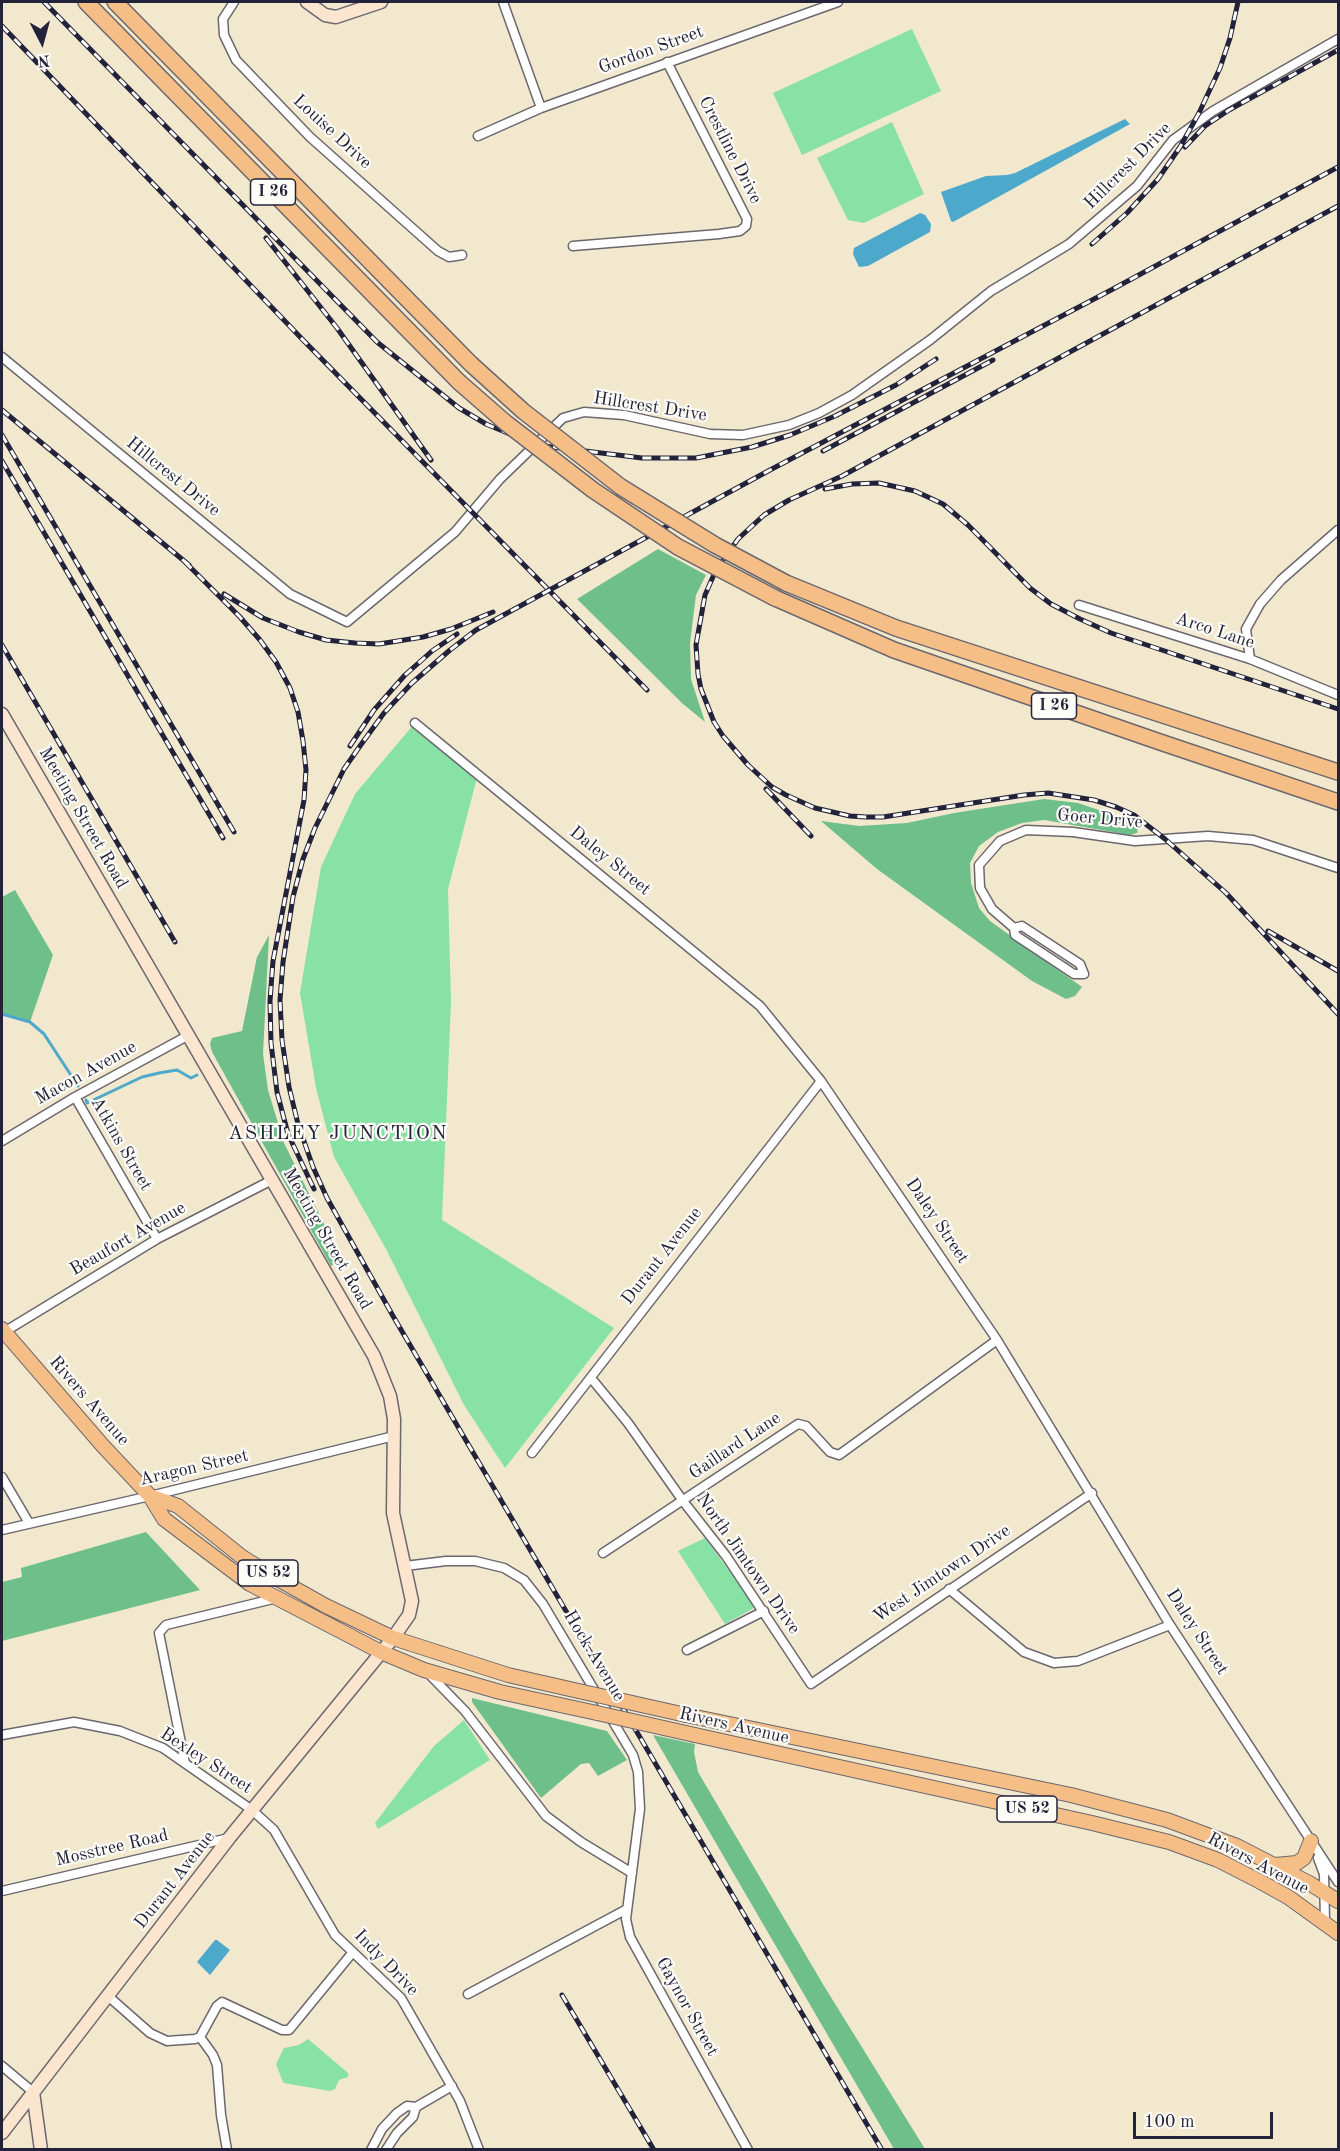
<!DOCTYPE html>
<style>
body{margin:0}
#map{position:relative;width:1340px;height:2151px;overflow:hidden;background:#f2e8ce;font-family:"Old Standard TT",serif}
canvas{display:block}
.frame{position:absolute;inset:0;border:3px solid #22223b;pointer-events:none}
.north{position:absolute;left:12px;top:12px;width:60px;height:60px;-webkit-text-stroke:4px #fdfcf7;paint-order:stroke;rotate:174deg;font-size:16px;font-weight:700;line-height:24px;text-align:center;color:#22223b}
.north::after{content:'';display:block;margin:auto;width:21px;height:27px;background:#22223b;clip-path:polygon(50% 0,100% 100%,50% 72%,0 100%)}
.scale{position:absolute;left:1133px;top:2112px;width:140px;height:27px;box-sizing:border-box;border:3px solid #22223b;border-top:0;padding-left:8px;font-size:18px;line-height:21px;white-space:nowrap;color:#22223b;-webkit-text-stroke:4px #fdfcf7;paint-order:stroke}
</style>
<div id="map">
<canvas width="1340" height="2151"></canvas>
<div class="frame"></div>
<div class="north">N</div>
<div class="scale">100 m</div>
</div>
<script>
const ctx = document.querySelector('canvas').getContext('2d');
ctx.lineJoin = 'round';
function paint(path, color) {
  ctx.fillStyle = color;
  ctx.fill(path, 'evenodd');
}
function shape(rows) {
  const path = new Path2D();
  for (const r of rows) {
    path.moveTo(r[0], r[1]);
    for (let i = 2; i < r.length; i += 2) path.lineTo(r[i], r[i + 1]);
  }
  return path;
}
function trace(path, color, width, dash) {
  ctx.strokeStyle = color;
  ctx.lineWidth = width;
  ctx.lineCap = dash ? 'butt' : 'round';
  ctx.setLineDash(dash || []);
  ctx.stroke(path);
}
function drawText(font, color, halo, rows, align = 'center') {
  ctx.font = font + ' "Old Standard TT",serif';
  ctx.lineWidth = 4.5;
  ctx.setLineDash([]);
  ctx.textBaseline = 'middle';
  ctx.strokeStyle = halo;
  ctx.fillStyle = color;
  for (const [text, x, y, turn = 0] of rows) {
    ctx.save();
    ctx.translate(x, y);
    ctx.rotate((+turn || 0) * Math.PI / 180);
    ctx.textAlign = isNaN(turn) ? turn : align;
    if (halo) ctx.strokeText(text, 0, 0);
    ctx.fillText(text, 0, 0);
    ctx.restore();
  }
}
paint(shape([
 [912,29,941,91,802,155,773,93],
 [892,122,924,194,864,223,848,220,817,158],
 [415,723,478,774,448,889,451,1001,442,1220,614,1328,505,1468,464,1405,386,1249,334,1157,316,1088,300,993,321,867,355,794],
 [705,1538,756,1607,725,1624,678,1551],
 [464,1720,490,1760,378,1829,375,1823,434,1746],
 [308,2039,348,2073,348,2077,339,2080,335,2089,330,2091,284,2083,282,2080,276,2064,284,2048,299,2045]
]), '#88e1a5');
paint(shape([
 [658,549,706,575,696,595,690,643,691,679,705,722,683,704,577,599],
 [1044,799,1078,803,1105,812,1127,821,1138,828,1137,833,1130,835,1044,820,1022,823,998,832,979,846,970,863,971,883,979,908,990,921,1082,987,1075,996,1066,999,1032,981,877,869,821,821,859,826,907,823,954,813],
 [15,890,53,955,30,1022,2,1014,2,897],
 [269,935,263,1054,268,1090,284,1143,328,1232,338,1261,331,1266,212,1052,210,1044,212,1038,242,1031,257,957],
 [146,1532,200,1590,2,1641,2,1582,22,1577,21,1568],
 [472,1698,607,1731,627,1760,598,1776,589,1763,581,1764,541,1798,472,1702],
 [653,1735,695,1744,694,1752,698,1772,824,1986,925,2149,894,2149]
]), '#6ebf8a');
paint(shape([
 [1125,119,1130,124,953,222,951,221,941,192,986,176,1007,175,1015,173],
 [920,213,925,215,931,224,930,232,868,266,859,267,853,254,854,248],
 [215,1940,217,1940,230,1950,210,1975,197,1962]
]), '#4da9cb');
trace(shape([
 [2,1014,30,1022,44,1034,78,1086],
 [86,1100,87,1103,142,1077,159,1073,177,1070,191,1078,197,1075]
]), '#4da9cb', 3);
const street = shape([
 [234,2,223,19,224,35,236,60,310,137,438,251,449,257,462,255],
 [503,2,541,108],
 [478,136,541,108,838,2],
 [573,246,719,234,740,231,746,226,747,219,667,62],
 [2,357,290,594,347,622,455,532,500,479,563,418,584,412,624,415,710,434,743,435,789,425,819,413,852,395,930,340,991,291,1069,244,1137,186,1173,140,1213,111,1338,39],
 [1079,605,1250,659,1338,695],
 [1250,659,1246,629,1260,604,1281,580,1338,530],
 [415,723,760,1006,821,1081,997,1340,1170,1625,1338,1882],
 [1014,928,1022,926,1080,964,1084,974,1074,974,1015,935,1014,928,992,909,980,888,979,865,1000,841,1026,830,1073,832,1135,841,1208,836,1253,840,1338,868],
 [75,1097,157,1239],
 [2,1141,75,1097,189,1035],
 [4,1332,157,1239,272,1180],
 [591,1378,628,1423,683,1501,726,1556,811,1684,1092,1493],
 [532,1453,821,1081],
 [2,1477,29,1523],
 [2,1530,150,1496,394,1436],
 [603,1553,798,1424,806,1426,830,1452,839,1455,997,1340],
 [405,1566,446,1561,475,1561,504,1568,524,1580,543,1604,633,1755,638,1772,640,1809,626,1919,630,1937,748,2150],
 [949,1589,1024,1652,1054,1663,1078,1661,1170,1625],
 [687,1650,764,1611],
 [427,1672,465,1711,546,1816,581,1842,632,1873],
 [2,1735,74,1722,120,1731,163,1748,252,1810,274,1830,335,1935,401,1998,460,2101,479,2150],
 [185,1763,159,1633,166,1625,277,1598],
 [1318,1858,1324,1874,1325,1922],
 [2,1891,229,1838],
 [468,1994,627,1909],
 [108,1996,150,2033,167,2041,195,2039,200,2037,217,2006,222,2002,282,2030,289,2030,353,1952],
 [200,2037,213,2055,217,2065,221,2115,227,2150],
 [2,2066,33,2092],
 [371,2150,382,2129,397,2113,407,2106,416,2107,452,2086],
 [386,2150,397,2133,413,2117,416,2107]
]);
const secondary = shape([
 [307,2,325,15,336,17,381,2],
 [2,714,374,1356,390,1396,394,1419,393,1513,412,1601,409,1615,393,1638,230,1837,2,2133],
 [33,2092,41,2150]
]);
const primary = shape([
 [2,1329,103,1446,150,1496,164,1519,250,1584,381,1652,424,1670,500,1692,597,1713],
 [150,1496,178,1506,242,1557,276,1578,326,1606,393,1638,508,1675,583,1692],
 [686,1715,1071,1795,1167,1820,1237,1846,1309,1883,1338,1901],
 [695,1735,1092,1823,1169,1842,1218,1860,1259,1881,1288,1897,1338,1933],
 [1275,1865,1297,1863,1304,1858,1311,1841]
]);
const highway = shape([
 [86,2,459,382],
 [115,2,471,364],
 [786,583,896,628,1338,772],
 [775,598,894,650,1160,742,1338,802]
]);
trace(street, '#6b676e', 11);
trace(secondary, '#6b676e', 15);
trace(primary, '#6b676e', 16);
trace(highway, '#6b676e', 18);
trace(street, '#fff', 8);
trace(secondary, '#fbe5cf', 12);
trace(primary, '#f6be87', 14);
trace(highway, '#f6be87', 15);
const rail = shape([
 [44,2,377,342,459,408,486,424,536,445,642,458,696,458,752,447,790,435,835,416,896,385,936,359],
 [2,26,304,341,647,690],
 [1185,147,1205,126,1229,110,1338,50],
 [1338,206,842,476,789,500,764,515,738,539,716,570,705,595,696,645,698,674,701,689,714,722,723,736,748,765,772,787,786,795,815,808,850,816,866,817,883,817,1024,795,1048,793,1094,800,1116,807,1134,815,1165,839,1226,893,1338,1014],
 [266,238,337,328,431,460],
 [1092,244,1127,213,1158,179,1180,147,1199,113,1220,68,1230,38,1238,2],
 [2,410,189,565],
 [2,435,234,832],
 [823,451,993,360],
 [2,461,223,838],
 [825,489,852,484,879,483,915,491,943,504,968,525,1030,588,1051,604,1080,619,1111,633,1338,709],
 [185,562,239,616,260,640,276,662,290,688,298,712,303,741,306,770,304,800,273,961,270,1001,271,1043,277,1092,288,1134,314,1189],
 [224,594,263,618,299,632,326,640,355,643,379,644,423,637,451,629,493,612],
 [2,645,175,942],
 [350,746,374,710,405,675,432,651,457,634],
 [766,789,811,836],
 [1268,931,1338,971],
 [562,1995,654,2150],
 [882,2150,393,1316,327,1198,313,1167,298,1124,289,1087,282,1040,280,1000,283,962,293,897,303,859,315,828,344,769,360,746,384,713,412,683,450,650,476,630,770,470,1113,289,1338,167]
]);
trace(rail, '#22223b', 5);
trace(rail, '#fdfcf7', 3, [9]);
const primaryBridge = shape([
 [583,1692,686,1715],
 [597,1713,695,1735]
]);
const highwayBridge = shape([
 [471,364,523,411,621,487,715,545,786,583],
 [459,382,506,423,593,490,678,547,775,598]
]);
trace(primaryBridge, '#6b676e', 16, []);
trace(highwayBridge, '#6b676e', 18, []);
trace(primaryBridge, '#f6be87', 14);
trace(highwayBridge, '#f6be87', 15);
for (const [x, y, w] of [
 [273,192,45],
 [1054,706,45],
 [268,1573,60],
 [1027,1809,60]
]) {
  const box = new Path2D();
  box.roundRect(x - w / 2, y - 13, w, 26, 4.5);
  ctx.fillStyle = '#fdfcf7';
  ctx.fill(box);
  trace(box, '#22223b', 1.5);
}
drawText('bold 16px', '#22223b', null, [
 ["I 26",273,192],
 ["I 26",1054,706],
 ["US 52",268,1573],
 ["US 52",1027,1809]
]);
drawText('18px', '#22223b', '#fdfcf7', [
 ["Gordon Street",651,50,-20],
 ["Louise Drive",332,132,43],
 ["Crestline Drive",730,150,63],
 ["Hillcrest Drive",1128,166,-45],
 ["Hillcrest Drive",650,407,9],
 ["Hillcrest Drive",173,477,39],
 ["Arco Lane",1215,631,18],
 ["Meeting Street Road",83,818,60],
 ["Goer Drive",1100,819,5],
 ["Daley Street",610,861,39],
 ["Macon Avenue",86,1073,-29],
 ["Atkins Street",121,1144,60],
 ["Daley Street",937,1221,56],
 ["Beaufort Avenue",128,1239,-30],
 ["Meeting Street Road",327,1239,60],
 ["Durant Avenue",662,1256,-52],
 ["Rivers Avenue",89,1401,49],
 ["Gaillard Lane",735,1446,-34],
 ["Aragon Street",194,1468,-13],
 ["North Jimtown Drive",748,1564,55],
 ["West Jimtown Drive",942,1574,-34],
 ["Daley Street",1197,1632,57],
 ["Hock Avenue",594,1656,59],
 ["Rivers Avenue",734,1726,13],
 ["Bexley Street",206,1761,33],
 ["Mosstree Road",112,1848,-13],
 ["Rivers Avenue",1258,1864,28],
 ["Durant Avenue",175,1880,-52],
 ["Indy Drive",386,1963,46],
 ["Gaynor Street",687,2007,61]
]);
ctx.letterSpacing = '1.5px';
drawText('20px', '#22223b', '#fdfcf7', [
 ["ASHLEY JUNCTION",338,1134]
]);
ctx.letterSpacing = '0px';
</script>
